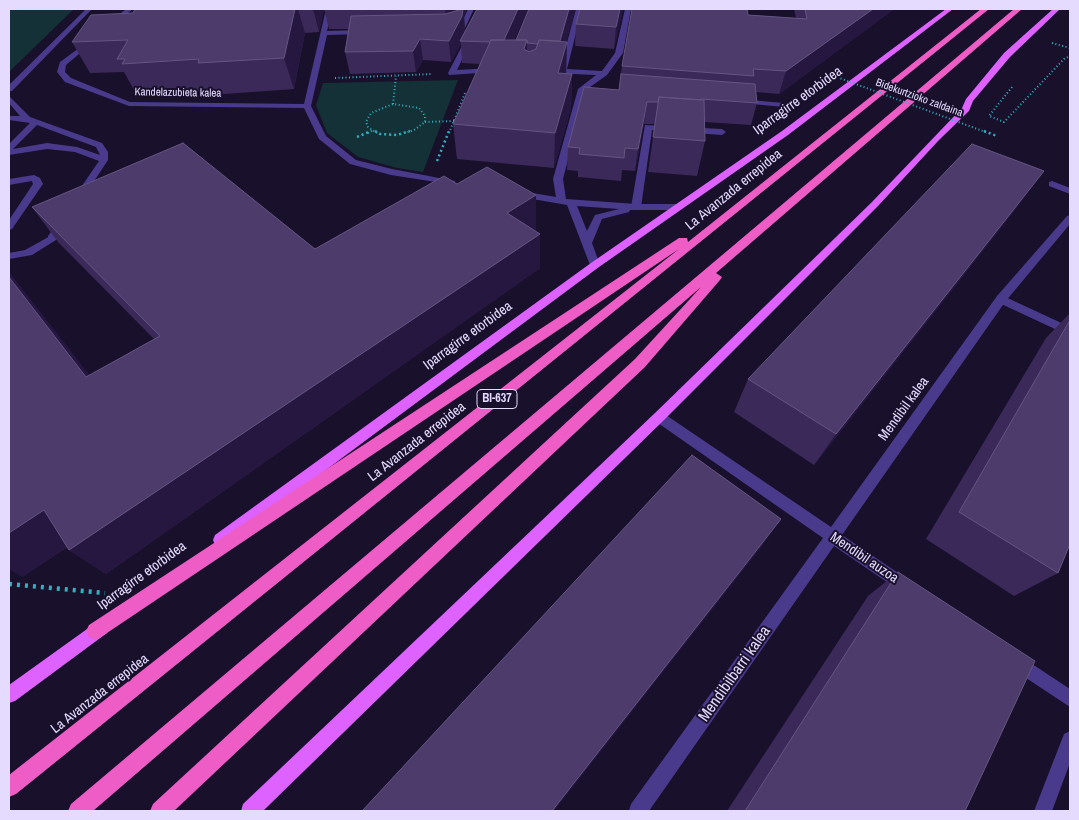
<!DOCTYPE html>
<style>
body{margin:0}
#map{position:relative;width:1079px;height:820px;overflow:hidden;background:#19102c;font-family:"Archivo Narrow",sans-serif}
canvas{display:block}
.frame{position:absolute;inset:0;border:10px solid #e5dbff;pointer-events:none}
</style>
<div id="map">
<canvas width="1079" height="820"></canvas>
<div class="frame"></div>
</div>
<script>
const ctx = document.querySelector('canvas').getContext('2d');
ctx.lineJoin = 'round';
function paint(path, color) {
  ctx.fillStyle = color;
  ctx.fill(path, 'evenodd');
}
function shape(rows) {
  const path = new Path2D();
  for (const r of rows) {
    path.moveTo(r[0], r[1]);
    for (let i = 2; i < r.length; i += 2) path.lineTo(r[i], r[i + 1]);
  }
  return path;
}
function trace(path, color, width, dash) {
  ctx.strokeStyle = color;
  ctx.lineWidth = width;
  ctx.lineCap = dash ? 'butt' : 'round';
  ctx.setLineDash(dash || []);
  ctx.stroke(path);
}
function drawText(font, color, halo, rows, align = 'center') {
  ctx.font = font + ' "Archivo Narrow",sans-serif';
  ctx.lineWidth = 4;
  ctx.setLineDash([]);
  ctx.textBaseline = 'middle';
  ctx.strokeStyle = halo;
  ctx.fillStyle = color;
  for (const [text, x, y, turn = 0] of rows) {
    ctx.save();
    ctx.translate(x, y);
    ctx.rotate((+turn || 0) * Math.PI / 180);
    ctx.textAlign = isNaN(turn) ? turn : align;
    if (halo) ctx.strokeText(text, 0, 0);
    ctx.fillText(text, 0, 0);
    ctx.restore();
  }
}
paint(shape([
 [9,9,74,9,9,72],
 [458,80,423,172,397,168,358,157,327,133,316,105,323,83]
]), '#133136');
trace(shape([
 [1052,43,1070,48],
 [335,78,432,74],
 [1012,87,989,116,1004,122,1064,59,1070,56],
 [393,104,396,76],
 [425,122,454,121],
 [368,133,372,131],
 [377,133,368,127,366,122,371,113,393,104,419,108,425,116,425,122,414,130,405,133],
 [449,133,465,93]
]), '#2db2c1', 2, [1, 2.5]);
trace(shape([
 [375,131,380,134,397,135,410,131],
 [357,137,371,131],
 [437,161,449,131]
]), '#2db2c1', 2.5, [2, 3]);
trace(shape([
 [9,584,105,593]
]), '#2db2c1', 4.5, [3, 5]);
paint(shape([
 [645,125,722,129,726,132,722,135,652,130,641,207,636,210,631,207,645,125],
 [34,175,40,178,43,184,12,229,9,230,9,220,33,184,32,181,9,185,9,179,34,175],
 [52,235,57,238,56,240,32,255,9,259,9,253,25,250,52,235]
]), '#4a3a8c');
paint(shape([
 [481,9,487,9,457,70,493,68,497,70,493,72,449,75,448,73,481,9],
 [738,99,795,104,799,106,795,108,741,103,738,103,738,99],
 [1052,181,1070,188,1070,194,1049,186,1049,182,1052,181],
 [1001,295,1070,327,1070,336,997,302,996,299,997,296,1001,295]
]), '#4a3a8c');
paint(shape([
 [126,9,133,9,113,25,109,25,109,23,126,9],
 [326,9,332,9,327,31,363,30,366,32,363,34,327,35,311,106,326,136,356,160,392,169,455,181,455,185,391,175,350,164,319,139,304,108,129,106,65,82,57,72,60,62,90,40,94,42,92,43,66,65,65,72,71,78,130,102,304,104,326,9],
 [468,9,474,9,465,28,449,31,449,29,460,26,468,9],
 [576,9,582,9,567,69,602,71,615,53,625,9,631,9,623,53,607,75,586,90,563,179,566,199,636,204,679,204,684,207,679,210,630,210,629,212,602,219,592,243,600,265,595,268,590,265,567,205,521,197,516,194,521,191,556,197,553,179,578,89,596,75,549,73,545,71,549,69,560,69,576,9],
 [577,206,619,209,595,215,587,231,577,206],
 [9,96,30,117,102,143,108,152,108,160,83,198,80,199,75,196,99,161,75,152,47,149,9,155,9,144,30,123,9,120,9,116,20,116,9,103,9,96],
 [37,125,96,147,100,155,77,147,47,143,13,149,37,125],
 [1070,215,1070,224,1005,302,842,535,910,581,913,586,910,591,905,593,900,591,834,546,649,811,629,811,631,804,823,538,655,421,653,417,655,413,663,413,831,527,997,296,1067,216,1070,215],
 [63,218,68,221,56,240,48,240,48,236,60,219,63,218],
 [1017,654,1070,689,1070,707,1011,668,1009,662,1011,656,1017,654],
 [1070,731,1070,763,1052,811,1034,811,1064,734,1070,731]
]), '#4a3a8c');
paint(shape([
 [86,9,92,9,12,91,9,91,9,85,86,9]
]), '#4a3a8c');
paint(shape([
 [946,9,953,9,788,135,599,267,225,545,220,547,215,545,213,540,215,535,591,263,782,131,946,9],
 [1053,9,1060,9,1010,57,973,101,969,111,939,140,878,206,663,421,263,811,241,811,243,804,655,413,872,202,962,108,966,99,1004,53,1053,9],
 [101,619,107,621,109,627,107,633,15,701,9,703,9,685,101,619]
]), '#dd62ff');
paint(shape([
 [981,9,989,9,16,794,9,797,9,775,679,249,101,637,95,640,89,637,86,631,89,625,679,238,687,238,688,242,981,9],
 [1014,9,1022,9,716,273,722,277,720,280,645,367,174,811,150,811,153,804,635,359,701,287,93,811,68,811,71,804,1014,9]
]), '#ee5cc6');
trace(shape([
 [834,76,988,133]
]), '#2db2c1', 2, [1, 2.5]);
trace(shape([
 [984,131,997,136]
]), '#2db2c1', 2.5, [2, 3]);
paint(shape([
 [135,9,467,9,464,15,465,32,528,9,514,40,516,40,529,9,575,9,566,42,567,42,566,73,572,74,571,108,554,168,457,159,453,124,480,64,462,63,461,44,451,62,423,60,416,72,350,74,345,52,349,29,329,29,324,9,319,32,305,33,294,89,211,95,210,91,139,95,136,90,134,90,124,72,90,73,72,42,133,13],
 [623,9,614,49,575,46,576,24],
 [794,9,894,9,779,94,756,92,757,103,751,125,705,122,705,141,697,176,648,172,655,124,644,124,635,171,622,170,621,181,578,177,578,171,567,170,568,147,619,90,622,66,748,15,796,18],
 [1018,206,814,465,734,412,748,379],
 [32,207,315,249,536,229,534,231,540,268,106,574,69,550,67,547,22,577,90,375,154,339,58,242],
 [1070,313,1070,544,1058,573,1014,596,926,539,1046,338],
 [898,572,965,811,727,811,868,596]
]), '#3b2959');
paint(shape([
 [295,9,298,9,305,33,294,89,284,58],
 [313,9,324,9,319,32],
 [445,9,467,9,464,15,465,30,464,37,460,41,461,44,451,62],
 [518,9,528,9,503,65,502,43],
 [569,9,575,9,559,67,559,45],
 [620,9,623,9,614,49,616,27],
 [873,9,894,9,779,94,786,71],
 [420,39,423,60,416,72,413,51],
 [527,40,527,74,524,49],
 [567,42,566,75,558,73],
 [572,74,571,108,554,168,555,133],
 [647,102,644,124,635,171,638,149],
 [1044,171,1018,206,814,465,836,434],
 [536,195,536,229,508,248,507,213],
 [540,234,540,268,106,574,69,550],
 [9,272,10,273,116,409,86,377,9,277],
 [44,510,81,537,22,577,9,569,9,533],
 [781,519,762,546,554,811,552,811]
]), '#261740');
const building = shape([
 [135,9,295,9,284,58,198,63,199,59,122,64,125,59,117,59,128,40,72,42,91,15,133,13,135,9],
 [463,9,462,16,449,41,420,39,413,51,345,52,351,16,445,14,463,9],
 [477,9,518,9,504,40,491,40,490,42,460,41,477,9],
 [529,9,569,9,560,41,539,40,538,44,527,43,527,40,516,40,529,9],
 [580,9,620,9,616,27,576,24,580,9],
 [632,9,747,9,748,15,807,19,805,9,873,9,786,71,753,69,754,76,622,66,632,9],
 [491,40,527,40,524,49,529,52,536,49,539,40,567,42,558,73,572,74,555,133,453,124,491,40],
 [621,74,755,84,757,103,701,99,701,100,659,97,658,102,647,102,638,149,625,148,624,158,579,154,580,148,568,147,584,87,619,90,621,74],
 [659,97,704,100,705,141,653,137,659,97],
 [183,143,315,249,444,176,457,184,487,167,536,195,507,213,540,234,69,550,44,510,9,533,9,277,86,377,160,336,32,207,183,143],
 [972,144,1044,171,836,434,748,379,972,144],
 [1070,320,1070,544,1058,573,959,512,1070,320],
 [692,455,781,519,552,811,362,811,692,455],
 [898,572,1035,661,965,811,745,811,898,572]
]);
paint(building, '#4d3c6b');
trace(building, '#655582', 1);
drawText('11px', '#e5dbff', '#19102c', [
 ["Kandelazubieta kalea",178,93,1],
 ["Bidekurtzioko zaldaina",919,98,20]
]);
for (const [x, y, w] of [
 [497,399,40]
]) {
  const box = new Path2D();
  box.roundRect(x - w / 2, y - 9.5, w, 19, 4);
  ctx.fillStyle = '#19102c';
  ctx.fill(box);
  trace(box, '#e5dbff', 1);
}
drawText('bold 12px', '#e5dbff', null, [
 ["BI-637",497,399]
]);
drawText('14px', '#e5dbff', '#19102c', [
 ["Iparragirre etorbidea",798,101,-36],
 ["La Avanzada errepidea",734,190,-39],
 ["Iparragirre etorbidea",468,336,-36],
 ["Mendibil kalea",904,409,-54],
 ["La Avanzada errepidea",417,442,-38],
 ["Mendibil auzoa",864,558,34],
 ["Iparragirre etorbidea",142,576,-36],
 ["La Avanzada errepidea",100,694,-38]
]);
drawText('16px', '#e5dbff', '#19102c', [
 ["Mendibilbarri kalea",735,674,-55]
]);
</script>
